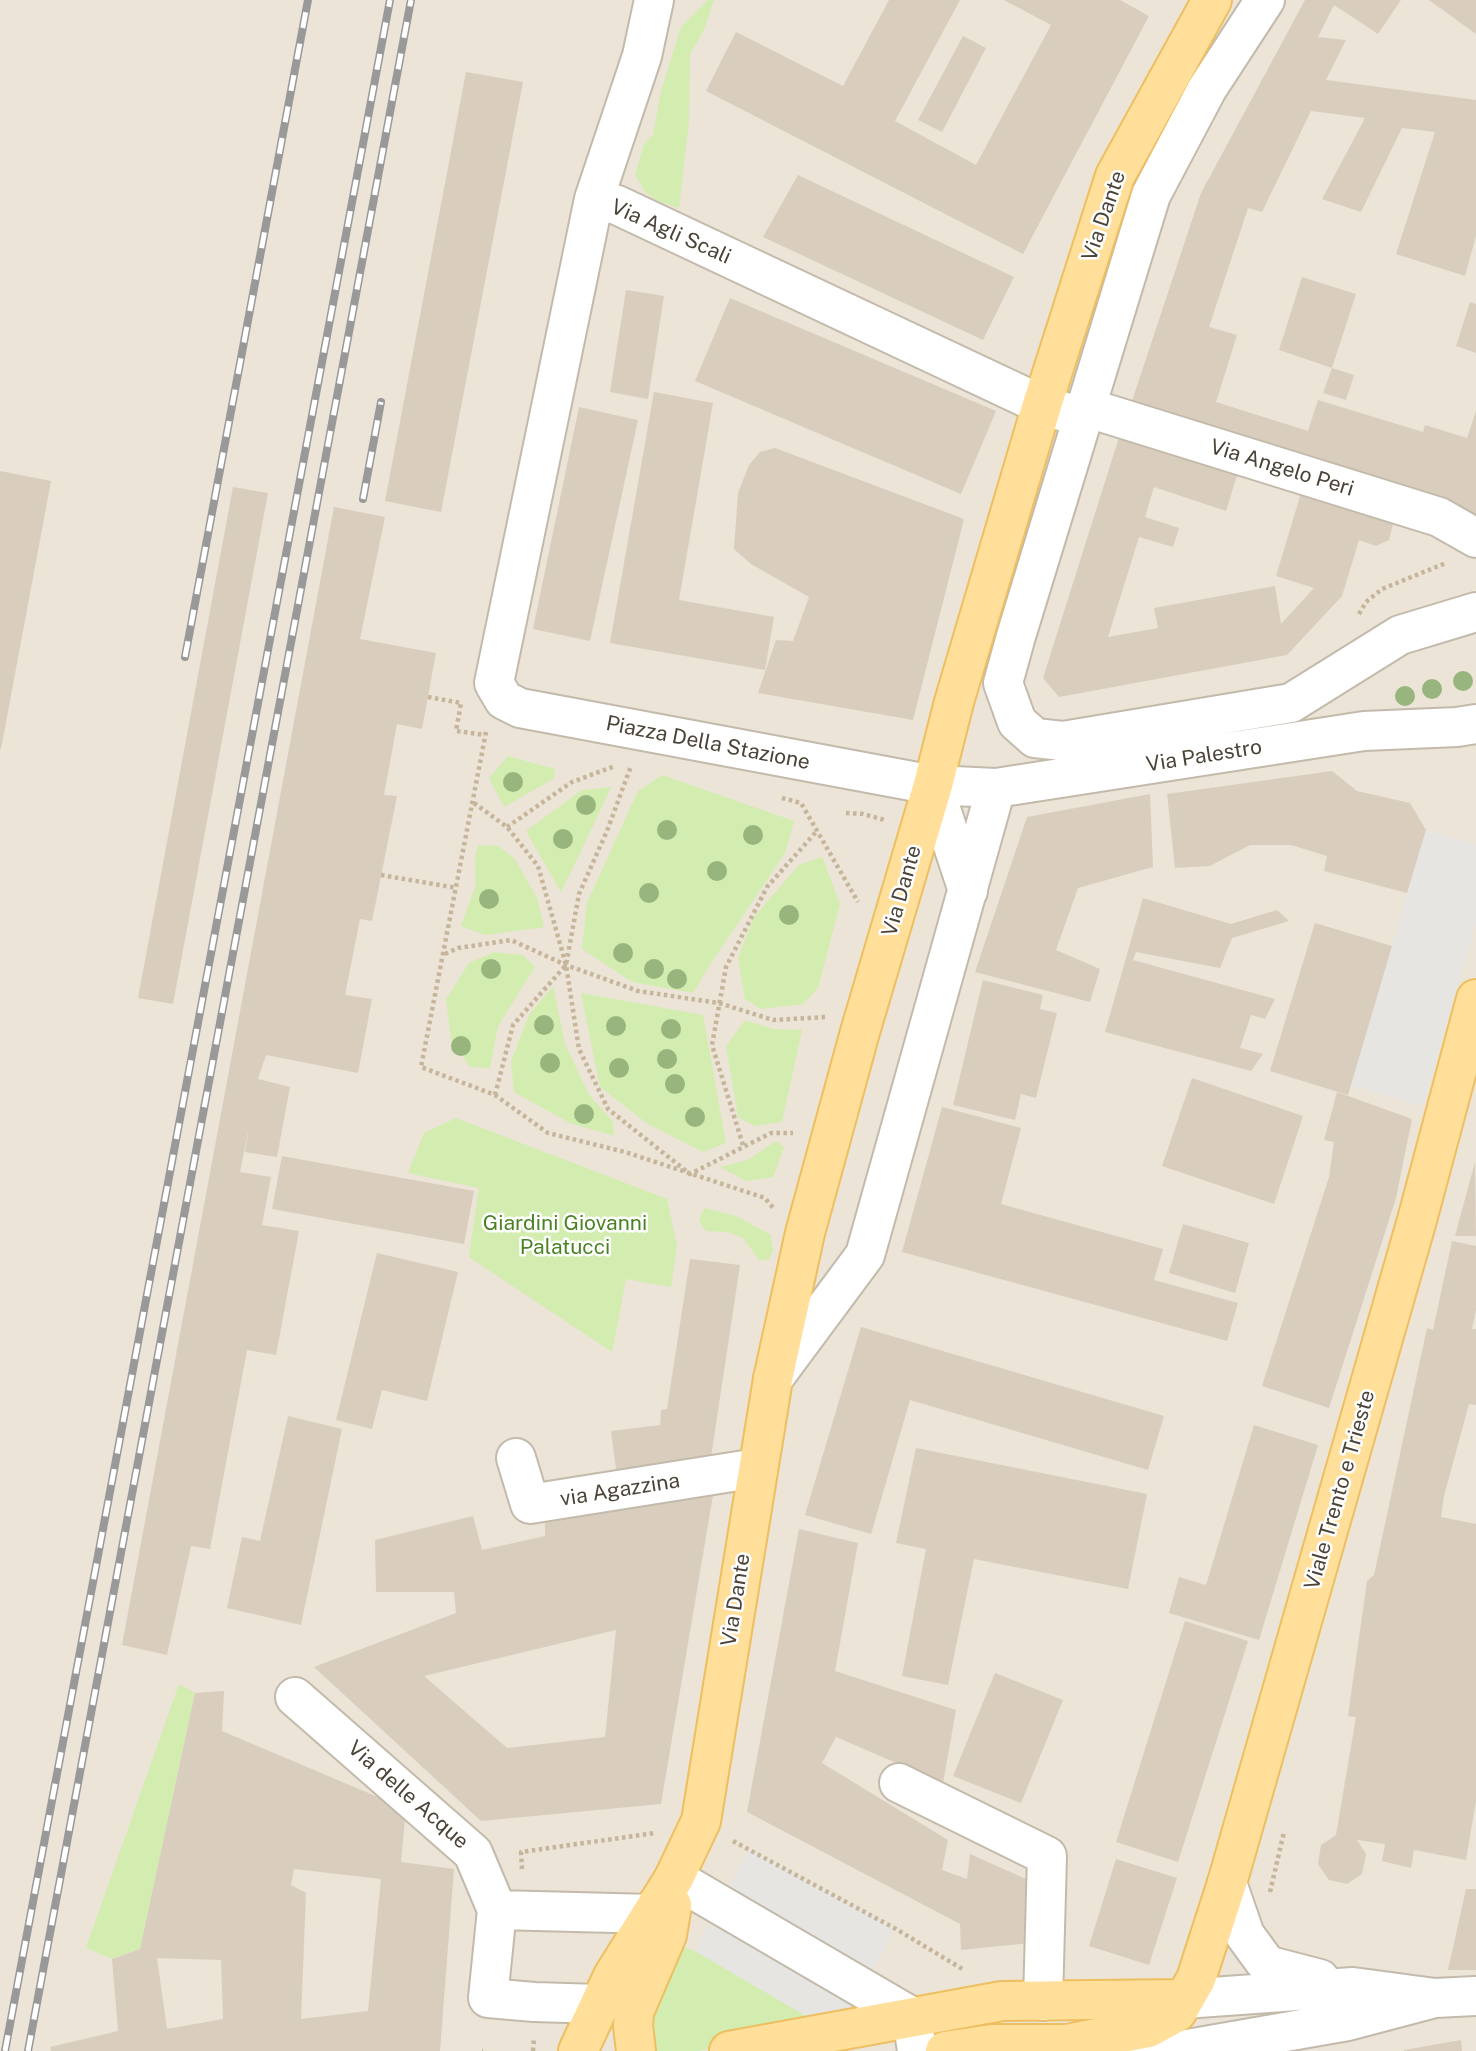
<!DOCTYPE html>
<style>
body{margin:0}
canvas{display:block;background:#f6f2ea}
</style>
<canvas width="1476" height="2051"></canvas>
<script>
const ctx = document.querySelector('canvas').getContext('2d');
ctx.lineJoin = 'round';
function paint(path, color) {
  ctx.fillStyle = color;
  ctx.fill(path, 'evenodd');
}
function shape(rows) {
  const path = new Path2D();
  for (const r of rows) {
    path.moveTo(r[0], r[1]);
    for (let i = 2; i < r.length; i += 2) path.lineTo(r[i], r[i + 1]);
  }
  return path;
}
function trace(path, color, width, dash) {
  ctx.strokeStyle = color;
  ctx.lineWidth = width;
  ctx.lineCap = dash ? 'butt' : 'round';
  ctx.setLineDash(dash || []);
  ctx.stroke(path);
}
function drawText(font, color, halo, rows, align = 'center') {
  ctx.font = font + ' "Public Sans",sans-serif';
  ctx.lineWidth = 5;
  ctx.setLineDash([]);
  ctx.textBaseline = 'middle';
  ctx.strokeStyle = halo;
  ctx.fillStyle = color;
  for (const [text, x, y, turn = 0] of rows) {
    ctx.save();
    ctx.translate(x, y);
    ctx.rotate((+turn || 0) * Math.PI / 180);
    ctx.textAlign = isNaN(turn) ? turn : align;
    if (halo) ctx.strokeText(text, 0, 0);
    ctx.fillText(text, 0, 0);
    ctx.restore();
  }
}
paint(shape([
 [0,0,1476,0,1476,2051,0,2051]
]), '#ebe4d7');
paint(shape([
 [708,0,714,0,704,30,690,54,689,121,679,208,658,201,646,193,635,175,644,144,653,135,661,91,681,27],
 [508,756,555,769,553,779,504,807,489,778],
 [662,775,794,821,785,853,711,963,693,993,632,982,582,949,587,903,638,791],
 [611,787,581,851,561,892,526,831,582,790],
 [478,845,498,846,514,858,537,898,544,927,485,935,461,926,476,885,475,858],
 [822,857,840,904,818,988,803,1004,761,1009,745,999,738,958,754,917,799,865],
 [494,952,523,955,535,967,498,1026,490,1068,470,1067,451,1039,446,1000,469,963],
 [553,986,565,1044,589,1095,613,1122,614,1136,570,1123,514,1092,511,1062,529,1015],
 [581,993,703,1015,726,1143,703,1152,648,1124,600,1087],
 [745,1020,773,1029,802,1030,782,1122,754,1126,738,1117,726,1046],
 [456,1118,667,1199,677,1246,671,1287,626,1279,612,1352,469,1257,479,1188,408,1173,424,1133],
 [776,1141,784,1147,773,1177,746,1181,720,1167,748,1160],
 [704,1208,736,1216,771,1235,773,1251,769,1260,759,1260,743,1238,727,1232,706,1231,699,1221],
 [179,1684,195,1693,140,1949,112,1959,86,1948],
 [677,1945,695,1951,808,2017,820,2020,816,2026,698,2051,648,2051,645,2019]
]), '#d3edb0');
paint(shape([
 [1426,830,1476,845,1476,923,1423,1106,1351,1085],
 [749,1849,896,1929,841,2023,808,2017,695,1951]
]), '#e7e5e2');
paint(shape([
 [889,0,960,0,895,121,976,165,1051,25,1004,0,1120,0,1149,16,1023,254,706,91,736,32,843,86],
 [1305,0,1401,0,1378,34,1334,5,1318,37,1346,40,1326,80,1476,100,1476,236,1465,276,1396,254,1435,132,1402,128,1361,212,1322,199,1365,118,1311,111,1262,212,1248,208,1209,327,1237,335,1216,402,1308,431,1318,400,1423,432,1425,425,1467,438,1476,411,1476,518,1129,410,1201,193],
 [1429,0,1476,0,1476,34],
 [963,36,986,48,942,132,918,120],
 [466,72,523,82,441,512,385,501],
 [798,175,1014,277,983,340,763,237],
 [1302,277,1356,294,1332,368,1279,350],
 [626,290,664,296,648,399,610,392],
 [730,298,996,411,961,494,695,381],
 [1470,302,1476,304,1476,353,1456,346],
 [1332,368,1354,375,1346,400,1323,393],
 [654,392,713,403,679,600,774,617,765,670,610,643],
 [579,407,638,420,590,641,533,629],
 [1122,428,1240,466,1226,511,1154,487,1145,517,1179,528,1173,547,1139,537,1108,637,1158,628,1154,608,1275,586,1281,624,1314,588,1276,576,1304,483,1394,520,1389,540,1376,546,1359,540,1342,596,1287,655,1059,697,1043,678],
 [775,448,964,519,913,720,758,693,776,640,793,641,809,597,751,564,734,549,738,493,749,465,760,452],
 [0,471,51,481,1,749,0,749],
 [233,487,268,493,173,1004,138,998],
 [334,507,385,517,360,639,436,653,422,729,397,724,384,795,397,796,372,921,360,919,345,995,372,999,358,1073,266,1055,258,1079,290,1087,277,1157,245,1152,249,1127,240,1172,271,1177,262,1225,299,1231,276,1355,247,1350,210,1549,191,1546,167,1655,122,1645],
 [1332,771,1357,791,1410,803,1426,830,1407,893,1324,871,1327,856,1291,845,1250,845,1210,866,1175,868,1167,794],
 [1150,794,1153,867,1078,888,1056,950,1100,969,1090,1002,975,972,1027,817],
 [1143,898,1231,924,1277,910,1289,921,1232,938,1220,968,1136,952,1133,960,1275,999,1265,1019,1251,1015,1240,1048,1263,1054,1251,1071,1105,1032],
 [1315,923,1392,946,1348,1095,1270,1071],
 [983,980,1043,995,1040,1009,1057,1013,1036,1098,1021,1094,1015,1120,953,1105],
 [1192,1078,1303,1116,1274,1204,1162,1166],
 [1337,1092,1412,1119,1396,1198,1329,1408,1262,1386,1329,1177,1334,1142,1324,1140],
 [942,1107,1021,1128,1001,1204,1163,1249,1154,1280,1238,1303,1227,1341,902,1252],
 [282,1156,474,1191,464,1244,272,1209],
 [1475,1162,1476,1236,1455,1236],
 [1183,1224,1249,1243,1235,1293,1169,1273],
 [1452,1241,1476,1246,1476,1310,1472,1329,1476,1329,1476,1405,1469,1404,1444,1496,1441,1517,1476,1524,1476,1801,1466,1860,1414,1850,1411,1868,1382,1861,1385,1844,1357,1840,1366,1854,1362,1874,1347,1884,1329,1880,1318,1864,1321,1845,1336,1835,1356,1717,1348,1716,1367,1581,1374,1575,1427,1328,1433,1330],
 [377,1253,458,1272,427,1401,382,1390,372,1429,336,1420],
 [690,1259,740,1265,710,1464,617,1476,611,1431,660,1425,661,1410,667,1409],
 [861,1327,1164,1416,1148,1470,910,1400,871,1534,805,1515],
 [288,1416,342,1429,301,1625,227,1608,242,1537,260,1541],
 [1254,1425,1318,1445,1259,1640,1169,1613,1179,1577,1206,1585],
 [916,1448,1147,1494,1128,1589,974,1559,948,1685,902,1676,926,1549,896,1543],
 [715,1483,661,1804,481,1821,314,1667,456,1613,454,1592,376,1592,375,1540,473,1516,482,1550,545,1536,545,1517],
 [616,1630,605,1737,507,1748,424,1676],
 [799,1529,858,1543,835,1671,956,1710,943,1783,836,1737,822,1763,948,1840,942,1870,967,1879,970,1854,1035,1883,1031,1943,961,1950,960,1924,747,1812],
 [1185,1621,1248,1641,1178,1862,1116,1842],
 [995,1673,1063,1700,1021,1803,953,1776],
 [224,1691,222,1731,406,1809,401,1862,454,1869,440,2051,51,2051,50,2047,118,2031,112,1959,140,1949,195,1693],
 [294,1869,381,1879,368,2011,301,2019,306,1893,291,1885],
 [157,1958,221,1960,223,2019,167,2029],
 [1116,1859,1177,1878,1149,1965,1089,1946],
 [1466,1889,1476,1889,1476,1970,1448,1970],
 [1461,2040,1462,2051,1404,2051,1404,2050]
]), '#d9cebe');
const minor = shape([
 [654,0,642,56,594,199,494,683,504,700,520,708,933,785,996,788,1364,731,1457,727,1476,724],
 [1265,0,1207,89,1151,195,1016,636,1003,683,1017,722,1035,738,1063,741,1291,703,1400,635,1476,612],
 [594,199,617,205,1042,405,1074,415],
 [1085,407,1439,517,1476,538],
 [933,785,968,891],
 [773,1379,865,1255,996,788],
 [516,1458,530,1504,757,1468],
 [295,1697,473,1853,497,1910],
 [899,1783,1047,1856,1043,2001],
 [674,1878,912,2017,917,2051],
 [1227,1883,1245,1935,1264,1961,1270,1966,1320,1979],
 [1184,1999,1353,1987,1435,1998,1476,1996],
 [600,2004,534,2002,488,1998,497,1910,653,1914],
 [1093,2045,1182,2050,1348,2021,1435,1998]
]);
const major = shape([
 [578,2051,613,1976,674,1878,701,1821,773,1379,805,1233,860,1032,933,785,954,702,1042,405,1115,176,1212,0],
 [636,2051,633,2026,634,2012,667,1935,672,1905],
 [729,2051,1002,2001,1184,1999],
 [945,2051,992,2044,1067,2044,1148,2028,1177,2012,1196,1979,1227,1883,1417,1220,1476,999]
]);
trace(minor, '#c3baab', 42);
trace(major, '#eebf60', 42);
trace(shape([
 [1359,614,1366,602,1382,589,1446,563],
 [428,697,461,703,456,731,485,735],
 [486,732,421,1067,495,1095,548,1133,625,1152,765,1198,774,1209],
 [782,798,801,803,858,902],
 [474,803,507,827,538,866,566,965,579,1049,608,1109,690,1174,771,1133,793,1133],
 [846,813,863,814,885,820],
 [507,827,572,782,615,766],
 [381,875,457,888],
 [445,954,458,948,511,940,566,965,638,991,719,1003,773,1020,827,1017],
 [495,1095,513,1025,566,965,579,894,607,831,631,766],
 [743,1145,712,1045,726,967,767,887,816,832],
 [733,1841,896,1929,964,1970],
 [522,1869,521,1852,655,1833],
 [1270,1892,1284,1832],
 [482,2051,483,2051],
 [533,2051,534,2038]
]), '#c6b59b', 4.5, [3.5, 3.5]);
trace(minor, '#fff', 38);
trace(major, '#ffdf9a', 38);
const rail = shape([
 [363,499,381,402],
 [185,657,308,0],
 [5,2051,390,0],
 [28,2051,411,0]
]);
trace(rail, '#999', 8);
trace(rail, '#fff', 5, [16]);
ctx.fillStyle = '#98b57d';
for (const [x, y] of [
 [1463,681],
 [1432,689],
 [1405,696],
 [513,782],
 [586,805],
 [667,830],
 [753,835],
 [563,839],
 [717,871],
 [649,893],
 [489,899],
 [789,915],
 [623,953],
 [491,969],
 [654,969],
 [677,979],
 [544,1025],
 [616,1026],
 [671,1029],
 [461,1046],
 [667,1059],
 [550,1063],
 [619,1068],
 [675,1084],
 [584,1114],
 [695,1117]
]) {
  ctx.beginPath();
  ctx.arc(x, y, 10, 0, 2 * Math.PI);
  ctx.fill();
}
drawText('21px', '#4b4337', '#fff', [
 ["Via Dante",1104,216,-71],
 ["Via Agli Scali",671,232,24],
 ["Via Angelo Peri",1282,468,17],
 ["Piazza Della Stazione",708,743,11],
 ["Via Palestro",1204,756,-9],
 ["Via Dante",902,891,-74],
 ["via Agazzina",620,1490,-9],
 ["Viale Trento e Trieste",1340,1490,-74],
 ["Via Dante",736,1600,-81],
 ["Via delle Acque",408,1795,41]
]);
drawText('21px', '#4b8324', '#fff', [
 ["Giardini Giovanni",565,1224],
 ["Palatucci",565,1248]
]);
</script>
